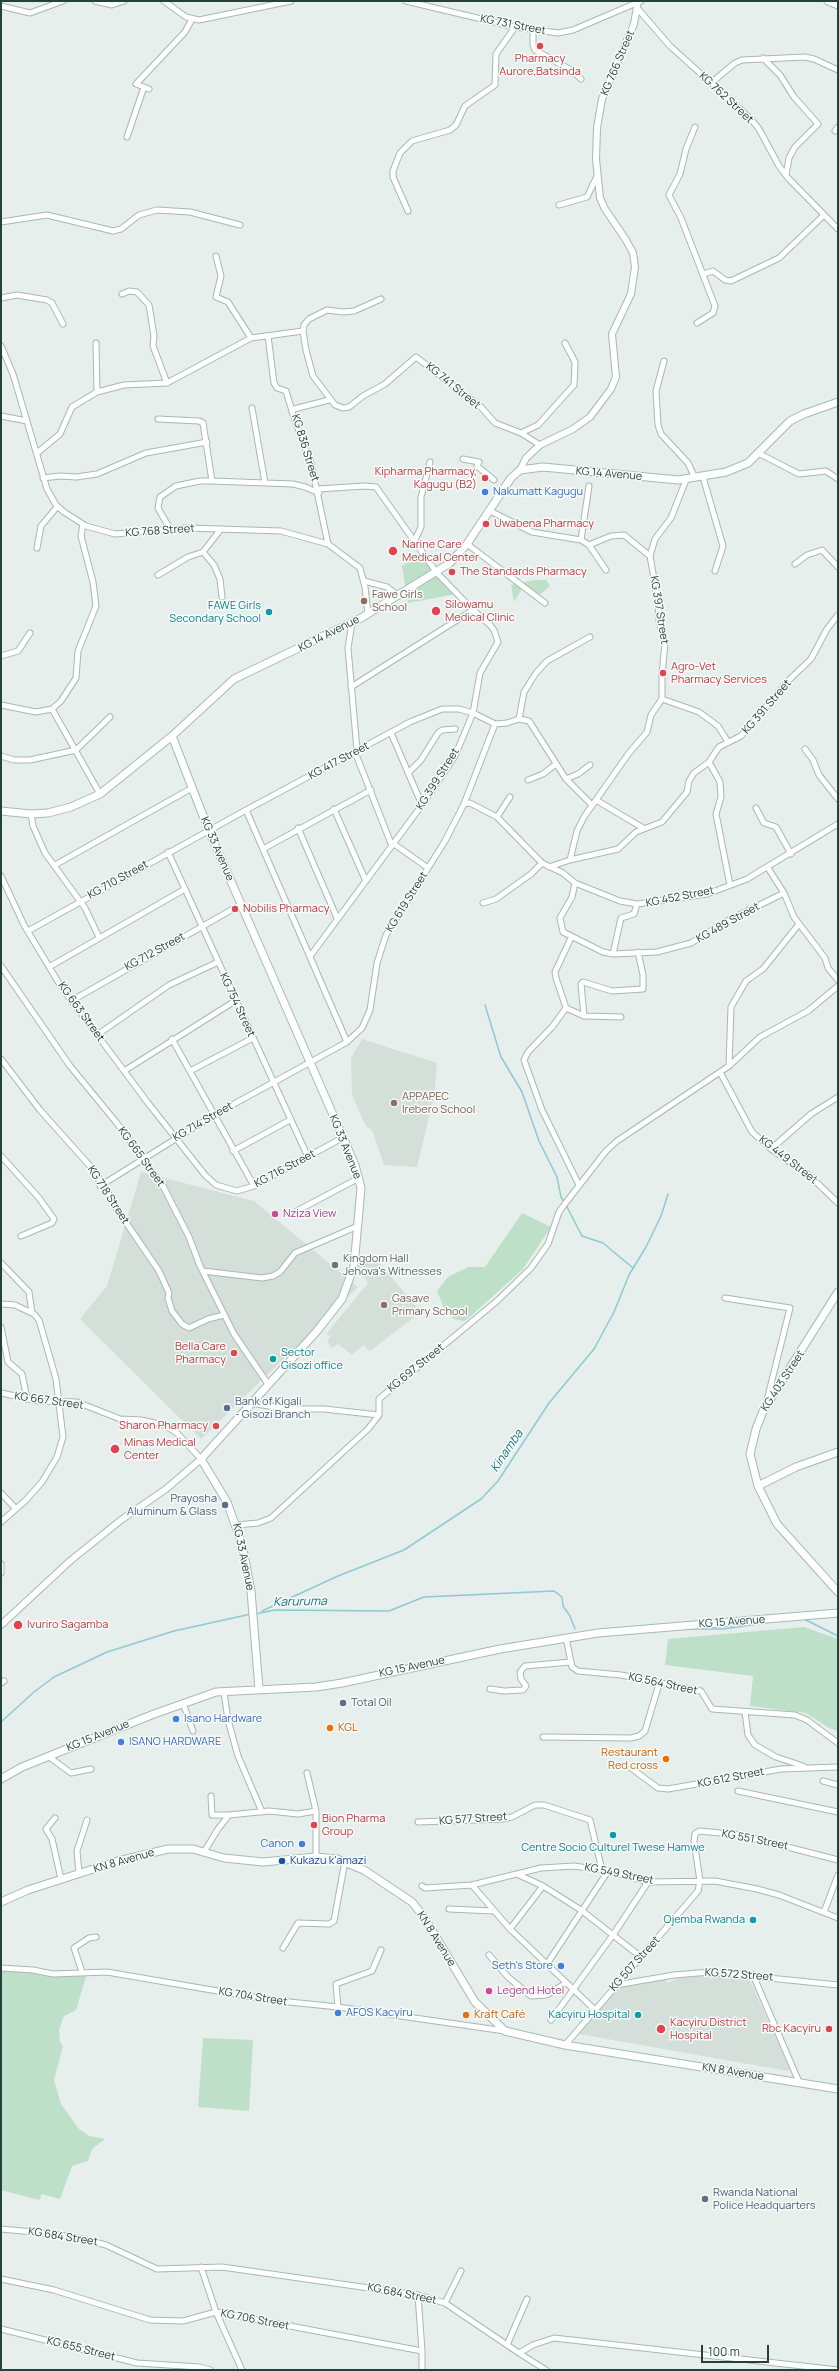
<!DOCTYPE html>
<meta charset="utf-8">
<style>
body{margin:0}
#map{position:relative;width:839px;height:2371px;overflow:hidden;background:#e6efeb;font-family:Manrope,sans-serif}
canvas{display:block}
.frame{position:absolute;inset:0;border:2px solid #24423a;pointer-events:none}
.scale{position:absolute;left:701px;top:2345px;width:68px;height:18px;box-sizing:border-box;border:2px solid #24423a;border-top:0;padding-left:5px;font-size:12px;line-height:14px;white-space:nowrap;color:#24423a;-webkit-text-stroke:3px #f7fbf9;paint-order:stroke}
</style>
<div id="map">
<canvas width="839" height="2371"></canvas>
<div class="frame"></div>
<div class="scale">100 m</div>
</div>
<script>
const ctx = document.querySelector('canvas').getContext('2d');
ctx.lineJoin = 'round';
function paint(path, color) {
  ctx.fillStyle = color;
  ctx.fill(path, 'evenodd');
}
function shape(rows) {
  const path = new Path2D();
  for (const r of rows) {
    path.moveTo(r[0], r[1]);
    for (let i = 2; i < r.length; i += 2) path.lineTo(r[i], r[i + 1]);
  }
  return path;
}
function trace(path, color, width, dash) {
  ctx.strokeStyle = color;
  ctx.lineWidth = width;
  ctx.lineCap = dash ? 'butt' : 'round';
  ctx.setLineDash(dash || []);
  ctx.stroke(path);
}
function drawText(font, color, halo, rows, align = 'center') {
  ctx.font = font + ' Manrope,sans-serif';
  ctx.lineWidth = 3;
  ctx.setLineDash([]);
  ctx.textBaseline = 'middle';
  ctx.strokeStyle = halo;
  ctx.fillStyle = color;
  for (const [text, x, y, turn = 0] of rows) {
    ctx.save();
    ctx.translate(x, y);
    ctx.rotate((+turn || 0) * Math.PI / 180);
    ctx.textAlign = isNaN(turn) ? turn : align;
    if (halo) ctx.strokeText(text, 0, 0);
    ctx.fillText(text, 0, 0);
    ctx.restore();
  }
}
paint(shape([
 [362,1039,437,1063,434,1096,417,1167,384,1165,372,1130,366,1126,352,1095,351,1058],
 [141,1172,254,1201,358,1287,201,1439,80,1319,107,1286],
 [370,1252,421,1312,370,1351,363,1345,352,1355,338,1344,332,1348,327,1341,330,1337,327,1333,368,1283,357,1266],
 [711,1972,749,1978,789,2068,788,2071,579,2034,579,2032,620,1984,665,1979,668,1983,679,1977]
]), '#d4dfda');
paint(shape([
 [421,555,435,573,406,590,402,566],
 [436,574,456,594,408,603,406,593],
 [535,580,546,580,550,586,537,597,522,589,514,602,511,585],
 [522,1213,551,1227,523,1269,471,1316,464,1321,454,1319,444,1308,437,1291,448,1277,468,1267,485,1267],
 [804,1627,838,1639,838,1731,829,1728,806,1713,750,1706,753,1676,665,1665,668,1639],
 [1,1966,55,1975,87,1973,76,2010,64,2016,59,2029,60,2042,63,2046,54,2080,61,2104,78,2128,89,2136,105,2139,92,2149,88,2161,72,2166,60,2199,42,2194,39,2200,1,2190],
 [203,2038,253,2040,249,2111,198,2107]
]), '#bfe0c8');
trace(shape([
 [485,1005,501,1057,522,1092,539,1141,557,1177,561,1197,564,1202],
 [566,1205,582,1236,603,1243,633,1268],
 [262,1611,338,1576,404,1550,481,1499,498,1481,549,1403,594,1349,614,1312,629,1275,646,1247,661,1216,668,1194],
 [255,1614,275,1610,389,1611,424,1597,554,1591,562,1597,563,1606,570,1616,575,1629],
 [804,1619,838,1636],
 [685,1629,723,1629,772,1622],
 [1,1722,34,1692,54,1677,107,1652,174,1631,251,1614]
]), '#8ec9d4', 1.5);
const minor = shape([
 [95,1,112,5,124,1],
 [164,1,186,17,199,20,291,1],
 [406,1,515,27,558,33,573,30,641,1],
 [1,6,30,13,63,1],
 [638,9,670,46,751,119,759,129,779,166,788,178,838,229],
 [533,30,533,45,535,50,571,70,581,79],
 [763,58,780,75,794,97,818,124,795,147,789,158,786,175],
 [711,83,735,63,742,60,805,57,814,59,838,70],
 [149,89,136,84,185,32,192,19],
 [695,127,686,149,680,174,669,195,681,218,715,306,713,313,697,323],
 [835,131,838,127],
 [127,137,144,87],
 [559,205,587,197,597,176],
 [408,211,393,177,393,171,400,153,412,141,450,130,456,125,465,106,495,85,496,54,515,27],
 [1,222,47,215,113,231,121,229,139,215,157,210,190,212,240,225],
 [216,256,221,276,216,297,228,302,251,338],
 [703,274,713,271,725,280,731,281,779,258,824,215],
 [122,294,129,291,137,292,149,305,154,336,153,346,167,383],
 [1,298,17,295,47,300,52,303,63,324],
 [381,299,354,311,343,312,327,310,309,319,304,325,303,331,306,350,313,376,335,405,343,408,349,407,363,396,385,384,416,357,481,407,495,423,521,433,540,445],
 [268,336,274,383,277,388,286,391,292,411],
 [96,343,97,392],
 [1,346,13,374,47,489,56,505,64,512,86,526,115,534,187,528,281,531,328,544,360,568,365,587,368,614],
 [664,361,656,391,658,425,661,434,688,463,695,478],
 [252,408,265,483],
 [1,416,27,421],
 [158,419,199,421,203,423,212,481,293,484,305,487,319,493],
 [521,433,538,425,574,385,575,362,565,343],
 [37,453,60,434,72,407,97,392,124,385,167,383,251,338,303,331],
 [758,453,799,474,826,471,838,479],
 [463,459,479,462,477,466,494,480],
 [703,477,723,546,715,571],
 [43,478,60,476,76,477,97,474,146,453,207,442],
 [490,511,532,532,581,540,589,545,611,536,624,535,650,556,658,602,659,620,665,643,662,675,662,699,651,715,647,732,629,753,584,817,577,831,570,860],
 [170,529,158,508,160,497,176,486,200,481,212,481],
 [581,540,589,486],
 [414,542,421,527,421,497,430,462],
 [328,544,311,463,292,412,294,409,329,400],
 [467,544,545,603],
 [589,545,606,570],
 [37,548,41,526,57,507],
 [203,552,214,565,220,579,222,597],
 [650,556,655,539,671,518,686,480],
 [795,564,807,555,822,550,838,567],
 [158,575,188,557,203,552,221,529],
 [364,581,387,587,398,596],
 [352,623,348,648,357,750],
 [1,656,18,651,30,633],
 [351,687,473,610],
 [662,699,699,712,718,726,728,742],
 [1,705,36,712,52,709],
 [52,709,61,701,76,678,78,651,96,606,93,582,81,536,83,524],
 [52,709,100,794],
 [519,719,524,692,536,673,547,661,590,637],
 [391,733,422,805],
 [805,749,813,760,819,775,838,799],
 [355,752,392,846],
 [1,756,14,760,30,760,76,750,110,717],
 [709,762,720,782,721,797,716,814,730,885],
 [408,773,421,760,438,733,442,730,455,729],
 [566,779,578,774,590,765],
 [528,780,543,774,556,764],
 [596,800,643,828],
 [464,804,470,803,497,817,542,863,563,873,575,883,620,901,637,904,707,894,747,879,838,824],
 [756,808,764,823,776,827,791,854],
 [334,809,365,879],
 [246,810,347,1042],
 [31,814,33,826,45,853,85,908,99,937],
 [497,817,510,797],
 [298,828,337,918],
 [394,844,428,868],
 [263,849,371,790],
 [168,852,308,1157],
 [55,865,192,788],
 [549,867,570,860,618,849,636,832,662,822,687,792,689,781,694,773,709,762,719,747,741,736,789,680,811,659,827,629,838,615],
 [768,868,784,893,794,917,825,958,828,968,838,980],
 [1,876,24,925,60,985,148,1103,205,1175,216,1185,237,1191,254,1186,342,1138],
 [575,883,572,897,560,918,563,932,603,952,613,954,657,952,691,943,727,921,784,893],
 [483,903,496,899,531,874,542,863],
 [28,931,246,810,410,722,442,709,459,709,473,713,495,724,507,723,519,719,529,721,566,779,592,805],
 [571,938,555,972,556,978,566,1008,584,1016,621,1017],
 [613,954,621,918,634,914,637,904],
 [311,955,422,805,455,756,473,713,480,673,498,642,494,630,489,624,473,610,437,573,376,487,365,486,318,489],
 [1,966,70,1066,116,1122,163,1186,189,1237,200,1266,234,1334,268,1384],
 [49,967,185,889],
 [71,1001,240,905],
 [566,1008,552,1027,528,1052,524,1060,542,1110,579,1185],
 [584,1016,581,984,583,982,612,991,643,989,643,975,638,952],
 [97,1035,169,985,218,962],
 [172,1039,254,1186],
 [1,1059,40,1110,98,1175,100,1186,105,1186,114,1205,159,1271,169,1293,168,1298,172,1311,182,1324,189,1328,208,1319,224,1315],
 [729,1066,731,1007,746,981,763,969,799,924],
 [124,1071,235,1001],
 [190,1071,253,1038],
 [720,1072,752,1132,771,1149,810,1176,838,1203],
 [771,1149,811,1114,838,1097],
 [233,1151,290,1120],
 [1,1156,39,1198,54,1219,52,1223,21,1236],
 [100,1186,214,1115,347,1042,362,1028,370,1010,377,963,386,935,445,841,464,804,495,724],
 [293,1213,359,1178],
 [1,1263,29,1292,32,1313],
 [203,1271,262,1278,273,1276,280,1272,295,1253,358,1226],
 [725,1298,790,1308,766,1404],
 [1,1304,15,1305,34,1314,39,1320,56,1379,63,1437,57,1457,42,1482,26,1500,1,1522],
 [1,1327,8,1362,22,1374,27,1399],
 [1,1393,39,1401,77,1402,120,1419,141,1420,164,1425,177,1433,201,1459],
 [250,1403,288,1409,324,1409,379,1415],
 [1,1493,16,1509],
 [236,1525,258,1523,271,1518,282,1508,368,1429,379,1415,379,1399,497,1301,531,1268,548,1244,559,1212,564,1205,606,1151,617,1141,729,1066,760,1037,808,1011,838,986],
 [1,1564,1,1573],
 [566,1638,572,1667,578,1671,621,1675,701,1691,712,1709,795,1715,807,1720,838,1743],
 [1,1683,4,1681],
 [490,1689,504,1691,523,1690,526,1686,521,1679,520,1672,525,1666,571,1662],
 [224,1692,228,1720,238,1756,262,1812],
 [183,1703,193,1731],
 [745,1712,748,1735,755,1745,776,1757,803,1766],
 [543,1737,631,1738,639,1736,645,1731,659,1684],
 [48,1756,71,1773,91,1769],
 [631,1768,658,1788,668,1789,781,1769,838,1767],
 [307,1773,316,1811,316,1857],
 [823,1781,838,1785],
 [738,1791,838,1812],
 [211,1796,212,1815,229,1815],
 [55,1818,46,1829,52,1839,61,1879],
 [418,1822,503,1819,512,1817,535,1805,544,1805,590,1820,602,1870],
 [204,1852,218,1829,229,1815,269,1811,298,1814,316,1811],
 [79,1873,77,1851,87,1820],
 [519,1875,543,1886,581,1910,641,1957],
 [472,1885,510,1929,594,2009],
 [422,1886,425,1888,472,1885,541,1868,574,1866,608,1871,648,1882,715,1881,757,1889,779,1895,838,1918],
 [449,1909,493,1911],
 [824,1912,838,1875],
 [510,1929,543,1886],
 [283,1948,298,1923,329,1924,334,1921,345,1861],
 [489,1955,508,1977,531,1996,547,1995,566,1983],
 [547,1964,608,1871],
 [1,1968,33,1970,53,1974,107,1972,270,2000,338,2007,505,2031],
 [82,1972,74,1948,89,1938,96,1937],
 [753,1975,799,2082],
 [616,1985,674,1975,710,1972,838,1985],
 [338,2007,336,1984,372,1971,381,1950],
 [551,2020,613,1935,648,1882],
 [565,2045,698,1891,700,1881,694,1841,695,1834,699,1831,741,1835,838,1860],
 [1,2229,54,2234,87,2240,106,2245,157,2269,222,2267,418,2295,445,2303,519,2353,533,2345,554,2338,838,2370],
 [201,2267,216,2312,242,2370],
 [1,2279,54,2290,150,2320,183,2321,216,2312,422,2351,422,2370],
 [418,2295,422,2351],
 [445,2303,461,2271],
 [1,2329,137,2363,200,2367,210,2370],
 [507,2345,527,2299],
 [519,2353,546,2370]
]);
const tertiary = shape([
 [520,470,526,458,540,445,573,429,590,417,611,389,616,377,612,334,631,294,635,267,633,253,626,240,605,209,600,198,596,159,597,128,602,99,634,24,638,1],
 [1,1625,70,1561,121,1520,166,1489,201,1459]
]);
const secondary = shape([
 [828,1,838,5],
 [172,736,209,831,355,1165,361,1188,354,1266,342,1299,317,1331,201,1459,227,1502,242,1544,251,1591,259,1689],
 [1,811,31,814,48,813,71,807,100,794,172,736,234,679,361,618,450,563,467,544,511,478,520,470,543,467,678,480,726,472,748,463,790,421,804,414,838,402],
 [838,1292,764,1409,756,1429,750,1454,758,1486,777,1524,838,1592],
 [758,1486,796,1467,838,1452],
 [1,1779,22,1767,154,1714,216,1692,316,1687,342,1683,500,1649,598,1633,838,1613],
 [1,1902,28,1890,118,1861,168,1849,193,1849,224,1858,263,1862,316,1857,337,1859,364,1870,412,1902,424,1917,475,2002,505,2031,565,2045,838,2089]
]);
trace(minor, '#a8b8b2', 7);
trace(tertiary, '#a8b8b2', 8);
trace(secondary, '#a4bbb3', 9);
trace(minor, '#fff', 5);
trace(tertiary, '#fff', 6);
trace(secondary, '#fff', 7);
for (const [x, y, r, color] of [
 [540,46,4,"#e0444e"],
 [485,478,4,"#e0444e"],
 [485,492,4,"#3f7fe0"],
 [486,524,4,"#e0444e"],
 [393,551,5,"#e0444e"],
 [452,572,4,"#e0444e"],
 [364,601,4,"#8d6e63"],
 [436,611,5,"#e0444e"],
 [269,612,4,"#0f9aa8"],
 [663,673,4,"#e0444e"],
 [235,909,4,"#e0444e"],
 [394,1103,4,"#8d6e63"],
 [275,1214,4,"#d1479c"],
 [335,1265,4,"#6b7280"],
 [384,1305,4,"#8d6e63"],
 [234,1353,4,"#e0444e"],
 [273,1359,4,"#0f9aa8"],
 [227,1408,4,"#5c6f8a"],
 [216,1426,4,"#e0444e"],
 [115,1449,5,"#e0444e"],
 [225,1505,4,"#5c6f8a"],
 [18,1625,5,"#e0444e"],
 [343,1703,4,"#5c6f8a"],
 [176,1719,4,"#3f7fe0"],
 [330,1728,4,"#e8710a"],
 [121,1742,4,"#3f7fe0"],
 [666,1759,4,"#e8710a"],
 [314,1825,4,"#e0444e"],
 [613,1835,4,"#0f9aa8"],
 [302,1844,4,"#3f7fe0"],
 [282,1861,4,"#1a4fb4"],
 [753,1920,4,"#0f9aa8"],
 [561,1966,4,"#3f7fe0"],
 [489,1991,4,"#d1479c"],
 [338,2013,4,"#3f7fe0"],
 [466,2015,4,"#e8710a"],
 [638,2015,4,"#0f9aa8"],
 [661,2029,5,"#e0444e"],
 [829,2029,4,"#e0444e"],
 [705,2199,4,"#5c6f8a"]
]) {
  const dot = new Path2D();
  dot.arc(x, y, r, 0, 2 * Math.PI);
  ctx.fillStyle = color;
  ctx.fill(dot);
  trace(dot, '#f7fbf9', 1.5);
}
drawText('11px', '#24423a', '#f7fbf9', [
 ["KG 731 Street",513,25,11],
 ["KG 766 Street",618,63,-67],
 ["KG 762 Street",726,98,43],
 ["KG 741 Street",453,386,39],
 ["KG 836 Street",305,448,73],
 ["KG 14 Avenue",609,474,5],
 ["KG 768 Street",160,531,-4],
 ["KG 397 Street",659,610,81],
 ["KG 14 Avenue",329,634,-27],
 ["KG 391 Street",767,707,-49],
 ["KG 417 Street",339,761,-28],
 ["KG 399 Street",438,779,-58],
 ["KG 33 Avenue",217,849,67],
 ["KG 710 Street",118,880,-29],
 ["KG 452 Street",680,897,-11],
 ["KG 619 Street",407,902,-58],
 ["KG 489 Street",728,923,-29],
 ["KG 712 Street",155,952,-29],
 ["KG 754 Street",237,1005,65],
 ["KG 663 Street",81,1012,54],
 ["KG 714 Street",203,1122,-30],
 ["KG 33 Avenue",345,1147,68],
 ["KG 665 Street",141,1157,54],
 ["KG 449 Street",788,1160,38],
 ["KG 716 Street",285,1169,-28],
 ["KG 718 Street",108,1195,57],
 ["KG 697 Street",416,1368,-39],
 ["KG 403 Street",783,1381,-57],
 ["KG 667 Street",49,1401,8],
 ["KG 33 Avenue",243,1557,78],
 ["KG 15 Avenue",732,1622,-4],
 ["KG 15 Avenue",412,1667,-12],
 ["KG 564 Street",663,1684,12],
 ["KG 15 Avenue",98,1736,-22],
 ["KG 612 Street",731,1778,-11],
 ["KG 577 Street",473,1819,-4],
 ["KG 551 Street",755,1840,11],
 ["KN 8 Avenue",124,1861,-16],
 ["KG 549 Street",619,1874,11],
 ["KN 8 Avenue",436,1939,58],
 ["KG 507 Street",635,1964,-48],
 ["KG 572 Street",739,1975,4],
 ["KG 704 Street",253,1997,9],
 ["KN 8 Avenue",733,2072,9],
 ["KG 684 Street",63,2237,9],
 ["KG 684 Street",402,2294,11],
 ["KG 706 Street",255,2320,11],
 ["KG 655 Street",81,2349,14]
]);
drawText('11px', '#be3a42', '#f7fbf9', [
 ["Pharmacy",540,59,"center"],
 ["Aurore,Batsinda",540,72,"center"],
 ["Kipharma Pharmacy,",477,472,"right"],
 ["Kagugu (B2)",477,485,"right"],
 ["Uwabena Pharmacy",494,524],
 ["Narine Care",402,545],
 ["Medical Center",402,558],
 ["The Standards Pharmacy",460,572],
 ["Silowamu",445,605],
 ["Medical Clinic",445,618],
 ["Agro-Vet",671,667],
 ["Pharmacy Services",671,680],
 ["Nobilis Pharmacy",243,909],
 ["Bella Care",226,1347,"right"],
 ["Pharmacy",226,1360,"right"],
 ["Sharon Pharmacy",208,1426,"right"],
 ["Minas Medical",124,1443],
 ["Center",124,1456],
 ["Ivuriro Sagamba",27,1625],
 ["Bion Pharma",322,1819],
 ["Group",322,1832],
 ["Kacyiru District",670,2023],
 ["Hospital",670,2036],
 ["Rbc Kacyiru",821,2029,"right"]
], 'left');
drawText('11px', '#366cbe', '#f7fbf9', [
 ["Nakumatt Kagugu",493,492],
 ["Isano Hardware",184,1719],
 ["ISANO HARDWARE",129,1742],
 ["Canon",294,1844,"right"],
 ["Seth's Store",553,1966,"right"],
 ["AFOS Kacyiru",346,2013]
], 'left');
drawText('11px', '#785e54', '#f7fbf9', [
 ["Fawe Girls",372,595],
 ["School",372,608],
 ["APPAPEC",402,1097],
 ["Irebero School",402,1110],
 ["Gasave",392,1299],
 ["Primary School",392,1312]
], 'left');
drawText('11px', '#0d838f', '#f7fbf9', [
 ["FAWE Girls",261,606],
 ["Secondary School",261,619],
 ["Sector",281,1353,"left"],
 ["Gisozi office",281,1366,"left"],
 ["Centre Socio Culturel Twese Hamwe",613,1848,"center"],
 ["Ojemba Rwanda",745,1920],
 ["Kacyiru Hospital",630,2015]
], 'right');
drawText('11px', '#b23c85', '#f7fbf9', [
 ["Nziza View",283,1214],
 ["Legend Hotel",497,1991]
], 'left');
drawText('11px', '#5b616d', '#f7fbf9', [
 ["Kingdom Hall",343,1259],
 ["Jehova's Witnesses",343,1272]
], 'left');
drawText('11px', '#4e5e75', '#f7fbf9', [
 ["Bank of Kigali",235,1402],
 ["- Gisozi Branch",235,1415],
 ["Prayosha",217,1499,"right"],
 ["Aluminum & Glass",217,1512,"right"],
 ["Total Oil",351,1703],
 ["Rwanda National",713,2193],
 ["Police Headquarters",713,2206]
], 'left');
drawText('11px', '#c56008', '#f7fbf9', [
 ["KGL",338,1728],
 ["Restaurant",658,1753,"right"],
 ["Red cross",658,1766,"right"],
 ["Kraft Café",474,2015]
], 'left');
drawText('11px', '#164399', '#f7fbf9', [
 ["Kukazu k'amazi",290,1861]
], 'left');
drawText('italic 12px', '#1c6f80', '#f7fbf9', [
 ["Kinamba",507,1451,-56],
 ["Karuruma",300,1602,-1]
]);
</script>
